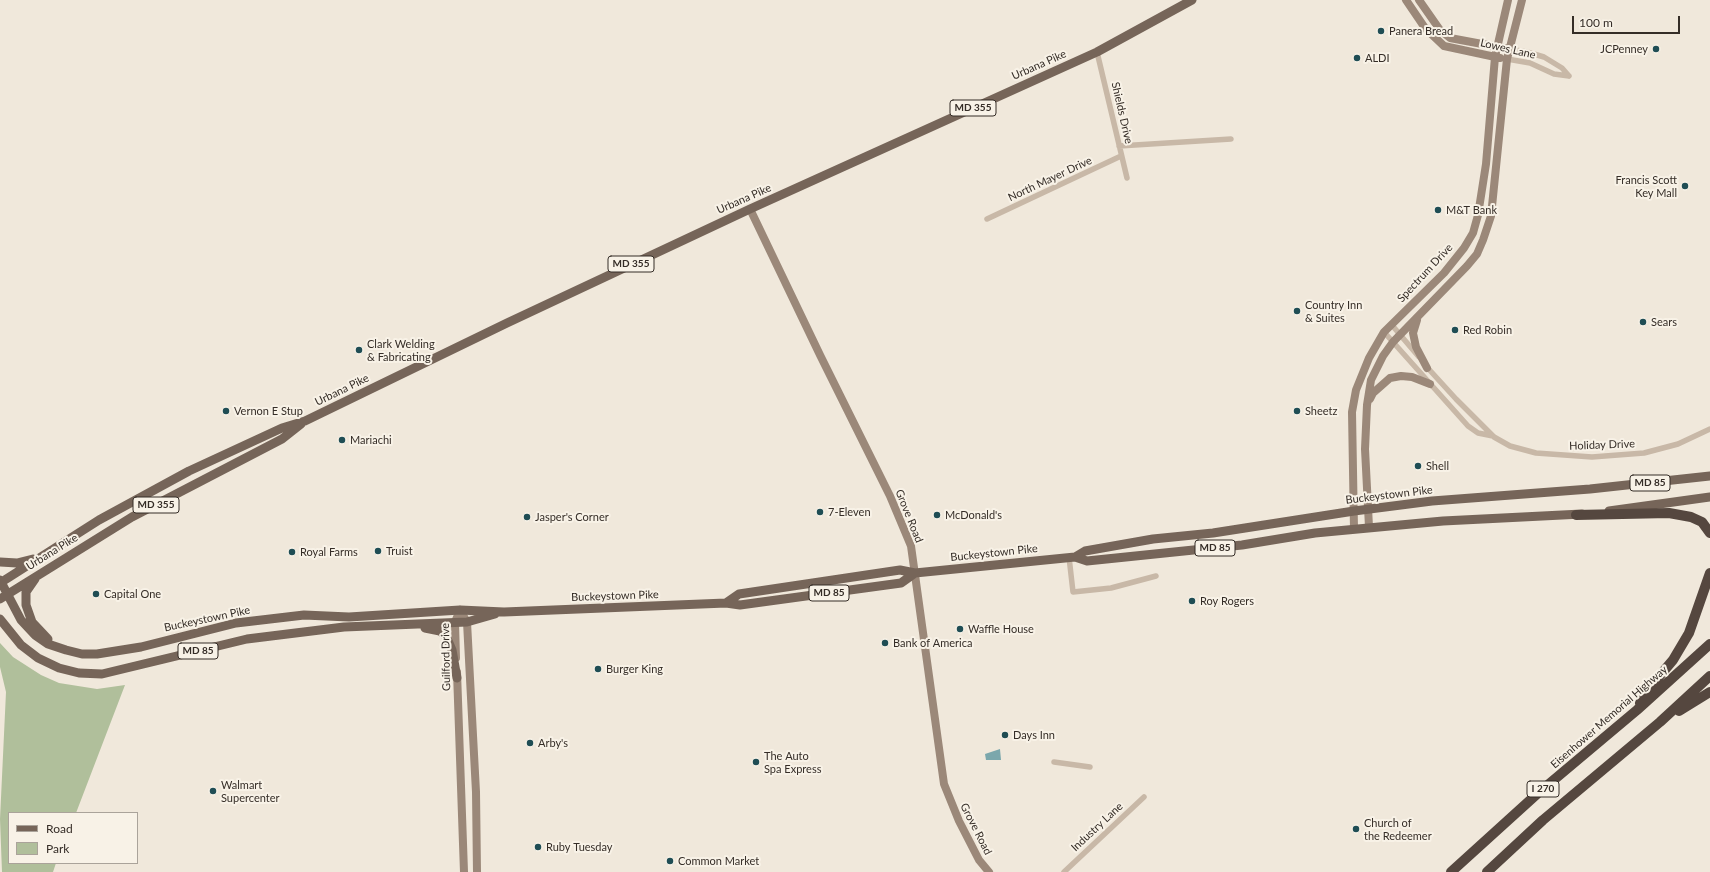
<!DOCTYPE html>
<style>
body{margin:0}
#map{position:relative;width:1710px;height:872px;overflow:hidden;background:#f0e8db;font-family:Lato,sans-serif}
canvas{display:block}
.legend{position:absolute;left:8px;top:812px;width:130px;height:52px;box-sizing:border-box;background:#f8f2e7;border:1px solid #aaa39a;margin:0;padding:5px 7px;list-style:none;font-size:12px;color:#352d27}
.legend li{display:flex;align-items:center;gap:8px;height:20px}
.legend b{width:20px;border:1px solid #aaa39a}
.scale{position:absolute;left:1572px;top:16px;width:108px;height:18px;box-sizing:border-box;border:2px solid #352d27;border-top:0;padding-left:5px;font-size:12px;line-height:14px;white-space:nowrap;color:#352d27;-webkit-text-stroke:3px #f8f2e7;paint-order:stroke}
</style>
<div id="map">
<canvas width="1710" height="872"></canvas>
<ul class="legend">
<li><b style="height:5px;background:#766559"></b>Road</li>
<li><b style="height:11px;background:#b0bf9b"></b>Park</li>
</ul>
<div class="scale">100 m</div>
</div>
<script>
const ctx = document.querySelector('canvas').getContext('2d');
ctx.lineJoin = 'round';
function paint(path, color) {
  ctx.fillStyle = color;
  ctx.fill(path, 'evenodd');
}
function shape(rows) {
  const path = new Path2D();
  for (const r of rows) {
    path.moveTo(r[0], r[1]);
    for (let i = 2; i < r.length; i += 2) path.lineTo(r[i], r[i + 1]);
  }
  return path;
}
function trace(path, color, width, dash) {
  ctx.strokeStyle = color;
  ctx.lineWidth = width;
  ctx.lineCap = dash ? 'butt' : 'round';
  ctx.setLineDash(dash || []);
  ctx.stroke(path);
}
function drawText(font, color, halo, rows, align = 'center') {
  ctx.font = font + ' Lato,sans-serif';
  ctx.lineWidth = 4;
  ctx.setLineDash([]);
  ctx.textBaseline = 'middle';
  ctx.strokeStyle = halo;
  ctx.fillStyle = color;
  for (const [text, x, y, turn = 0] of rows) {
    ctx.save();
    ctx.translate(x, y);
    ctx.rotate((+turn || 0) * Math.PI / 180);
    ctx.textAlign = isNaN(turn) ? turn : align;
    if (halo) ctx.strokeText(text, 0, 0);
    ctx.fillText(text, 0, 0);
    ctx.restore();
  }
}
paint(shape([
 [0,643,13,657,41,675,59,683,97,689,125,685,76,813,9,813,9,863,56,863,53,872,2,872,0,819,6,692,0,667]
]), '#b0bf9b');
paint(shape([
 [1000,749,1001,760,986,760,985,754]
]), '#7ba7ac');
trace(shape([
 [1509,49,1527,52,1544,57,1562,68,1569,76],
 [1097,52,1127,178],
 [1507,59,1530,63,1554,74,1569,76],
 [1119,146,1231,139],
 [987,219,1121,156],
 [1391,324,1419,357],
 [1384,332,1468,426,1478,433,1493,436],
 [1425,365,1456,399,1494,437,1510,446,1536,453,1592,457,1644,453,1678,444,1710,429],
 [1069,557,1073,592,1111,588,1156,576],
 [1054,762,1090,767],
 [1064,872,1144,797]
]), '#c8b8a7', 5.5);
trace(shape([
 [1406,0,1425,28,1444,46,1500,58],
 [1419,0,1440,30,1450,38,1509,49],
 [750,209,820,355,890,496,911,546,944,784,959,821,979,860,989,872],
 [1417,320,1413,333,1416,347,1427,368],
 [1370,399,1373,393,1390,378,1401,376,1412,377,1430,384],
 [1369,527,1365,449,1367,405,1371,380,1383,356,1393,342,1467,266,1477,254,1483,240,1491,216,1507,59,1522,0],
 [1354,529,1352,412,1356,390,1369,358,1384,332,1444,273,1464,248,1473,233,1478,215,1486,164,1495,57,1508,0],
 [460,610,467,622,476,792,477,872],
 [456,658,455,622,460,610],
 [457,672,464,872]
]), '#9b8879', 8);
trace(shape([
 [1609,511,1710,497],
 [1075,557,1087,561,1242,545,1315,533,1443,521,1582,514],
 [0,562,17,563,33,559],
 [35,579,26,592,26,605,32,622,48,639],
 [0,580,21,620,35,635,48,644,66,650,82,654,97,654,141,647,236,623,304,615,349,617,460,610,504,612,726,603,740,605,901,583,915,573],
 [0,583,99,520,189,471,282,428,305,421,507,323,750,209,1097,52,1192,0],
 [0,599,132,517,282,439,301,424],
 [726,603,739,594,900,570,915,573,1075,557,1085,551,1153,539,1213,533,1354,511,1432,501,1590,489,1710,476],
 [0,619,21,645,38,658,59,668,79,673,102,674,247,639,344,627,467,622,495,614],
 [425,628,440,631,446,636,452,650,457,678]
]), '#766559', 9);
trace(shape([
 [1576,515,1669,513,1691,517,1702,522,1710,533],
 [1640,703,1646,692,1673,660,1689,633,1710,573],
 [1679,711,1710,692],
 [1451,872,1537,794,1637,710,1710,644],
 [1487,872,1543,820,1660,722,1710,676]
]), '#55473f', 10);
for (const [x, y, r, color] of [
 [1381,31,4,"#1f4d54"],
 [1656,49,4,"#1f4d54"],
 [1357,58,4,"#1f4d54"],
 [1685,186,4,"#1f4d54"],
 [1438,210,4,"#1f4d54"],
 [1297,311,4,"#1f4d54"],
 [1643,322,4,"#1f4d54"],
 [1455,330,4,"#1f4d54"],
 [359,350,4,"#1f4d54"],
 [226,411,4,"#1f4d54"],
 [1297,411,4,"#1f4d54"],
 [342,440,4,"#1f4d54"],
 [1418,466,4,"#1f4d54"],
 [820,512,4,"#1f4d54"],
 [937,515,4,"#1f4d54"],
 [527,517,4,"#1f4d54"],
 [378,551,4,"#1f4d54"],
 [292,552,4,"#1f4d54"],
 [96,594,4,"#1f4d54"],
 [1192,601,4,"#1f4d54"],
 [960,629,4,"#1f4d54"],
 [885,643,4,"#1f4d54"],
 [598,669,4,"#1f4d54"],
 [1005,735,4,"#1f4d54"],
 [530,743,4,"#1f4d54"],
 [756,762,4,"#1f4d54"],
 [213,791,4,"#1f4d54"],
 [1356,829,4,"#1f4d54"],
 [538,847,4,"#1f4d54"],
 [670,861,4,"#1f4d54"]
]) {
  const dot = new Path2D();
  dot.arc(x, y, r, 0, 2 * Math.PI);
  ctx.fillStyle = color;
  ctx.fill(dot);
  trace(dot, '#f8f2e7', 1.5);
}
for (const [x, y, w] of [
 [973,108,46],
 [631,264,46],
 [1650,483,40],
 [156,505,46],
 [1215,548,40],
 [829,593,40],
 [198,651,40],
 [1543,789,32]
]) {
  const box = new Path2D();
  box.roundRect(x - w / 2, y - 8, w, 16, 3);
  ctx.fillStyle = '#f8f2e7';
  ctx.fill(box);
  trace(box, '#352d27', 1);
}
drawText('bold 10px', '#352d27', null, [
 ["MD 355",973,108],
 ["MD 355",631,264],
 ["MD 85",1650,483],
 ["MD 355",156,505],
 ["MD 85",1215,548],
 ["MD 85",829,593],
 ["MD 85",198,651],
 ["I 270",1543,789]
]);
drawText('11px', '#352d27', '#f8f2e7', [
 ["Panera Bread",1389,31],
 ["JCPenney",1648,49,"right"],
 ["ALDI",1365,58],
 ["Francis Scott",1677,180,"right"],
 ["Key Mall",1677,193,"right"],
 ["M&T Bank",1446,210],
 ["Country Inn",1305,305],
 ["& Suites",1305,318],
 ["Sears",1651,322],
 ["Red Robin",1463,330],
 ["Clark Welding",367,344],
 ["& Fabricating",367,357],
 ["Vernon E Stup",234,411],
 ["Sheetz",1305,411],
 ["Mariachi",350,440],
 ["Shell",1426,466],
 ["7-Eleven",828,512],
 ["McDonald's",945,515],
 ["Jasper's Corner",535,517],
 ["Truist",386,551],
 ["Royal Farms",300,552],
 ["Capital One",104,594],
 ["Roy Rogers",1200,601],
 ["Waffle House",968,629],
 ["Bank of America",893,643],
 ["Burger King",606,669],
 ["Days Inn",1013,735],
 ["Arby's",538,743],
 ["The Auto",764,756],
 ["Spa Express",764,769],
 ["Walmart",221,785],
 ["Supercenter",221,798],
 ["Church of",1364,823],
 ["the Redeemer",1364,836],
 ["Ruby Tuesday",546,847],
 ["Common Market",678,861]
], 'left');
drawText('11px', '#352d27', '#f8f2e7', [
 ["Lowes Lane",1508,49,13],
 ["Urbana Pike",1039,65,-24],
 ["Shields Drive",1122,113,77],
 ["North Mayer Drive",1050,179,-25],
 ["Urbana Pike",744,199,-24],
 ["Spectrum Drive",1425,273,-47],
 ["Urbana Pike",342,390,-26],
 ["Holiday Drive",1602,445,-2],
 ["Buckeystown Pike",1389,495,-7],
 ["Grove Road",909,516,68],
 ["Urbana Pike",52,552,-32],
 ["Buckeystown Pike",994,553,-6],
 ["Buckeystown Pike",615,596,-2],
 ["Buckeystown Pike",207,619,-12],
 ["Guilford Drive",446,657,-91],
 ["Eisenhower Memorial Highway",1609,717,-41],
 ["Industry Lane",1097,827,-43],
 ["Grove Road",976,829,63]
]);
</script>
